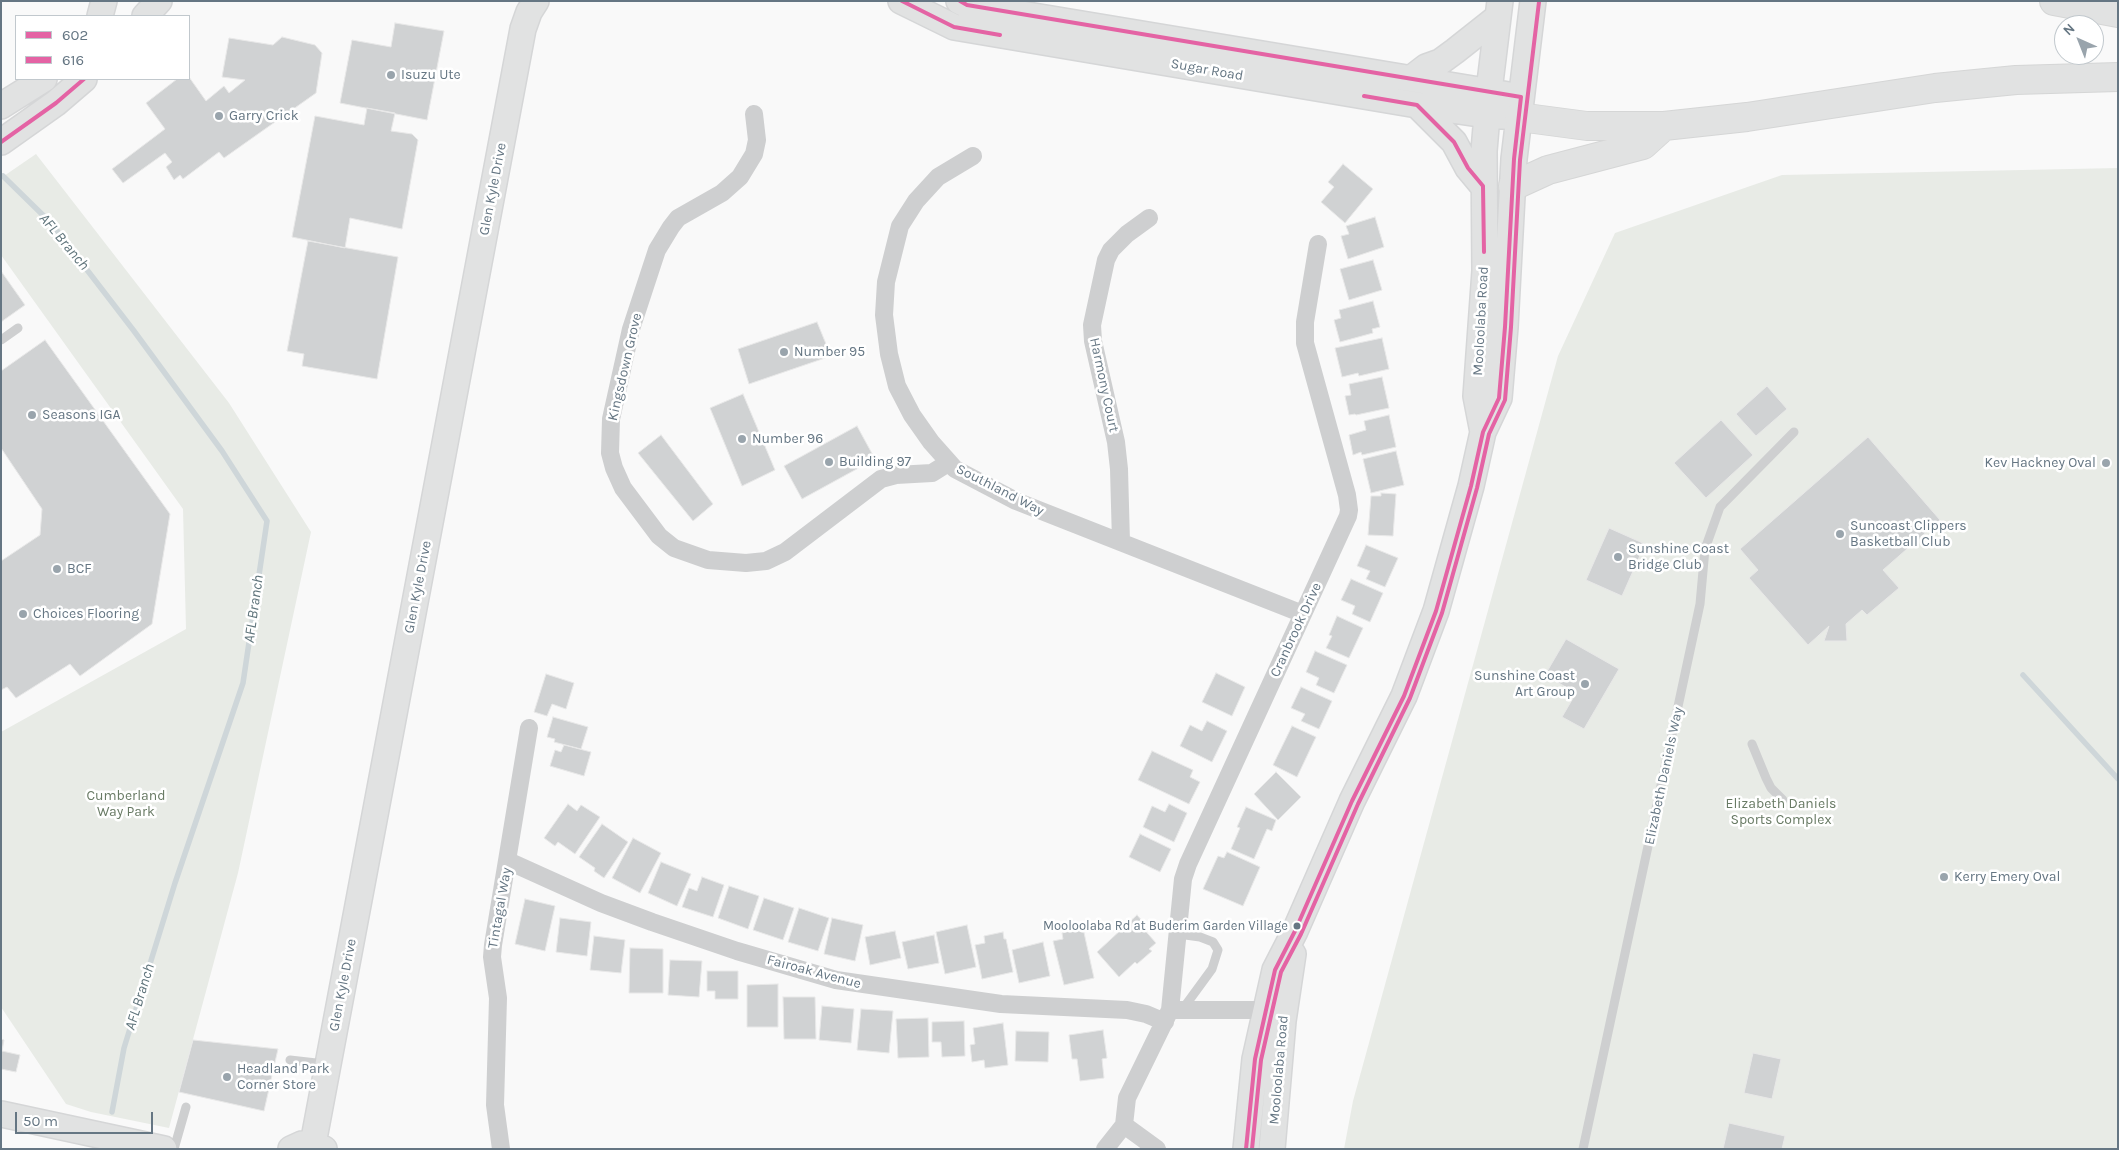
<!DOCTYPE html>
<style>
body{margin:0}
#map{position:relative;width:2119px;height:1150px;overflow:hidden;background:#f9f9f9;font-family:Karla,sans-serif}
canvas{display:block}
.frame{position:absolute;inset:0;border:2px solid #657683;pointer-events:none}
.legend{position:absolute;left:15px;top:15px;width:175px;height:65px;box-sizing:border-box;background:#fff;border:1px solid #c1c8cd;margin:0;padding:6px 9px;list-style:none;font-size:15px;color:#657683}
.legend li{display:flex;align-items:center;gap:10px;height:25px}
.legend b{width:25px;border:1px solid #c1c8cd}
.north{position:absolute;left:2054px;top:15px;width:50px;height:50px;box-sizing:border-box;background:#fff;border:1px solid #c1c8cd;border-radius:50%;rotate:316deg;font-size:14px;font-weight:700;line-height:20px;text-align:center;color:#657683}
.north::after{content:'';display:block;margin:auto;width:18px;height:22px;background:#99a4ac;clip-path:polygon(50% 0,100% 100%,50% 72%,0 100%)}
.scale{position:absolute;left:15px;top:1112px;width:138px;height:22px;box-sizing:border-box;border:2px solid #657683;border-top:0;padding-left:6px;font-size:15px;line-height:18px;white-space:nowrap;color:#657683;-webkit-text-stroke:4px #fff;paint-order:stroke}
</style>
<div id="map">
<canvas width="2119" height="1150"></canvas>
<div class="frame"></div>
<ul class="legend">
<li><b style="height:6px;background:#e463a4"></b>602</li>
<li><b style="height:6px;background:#e463a4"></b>616</li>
</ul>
<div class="north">N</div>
<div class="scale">50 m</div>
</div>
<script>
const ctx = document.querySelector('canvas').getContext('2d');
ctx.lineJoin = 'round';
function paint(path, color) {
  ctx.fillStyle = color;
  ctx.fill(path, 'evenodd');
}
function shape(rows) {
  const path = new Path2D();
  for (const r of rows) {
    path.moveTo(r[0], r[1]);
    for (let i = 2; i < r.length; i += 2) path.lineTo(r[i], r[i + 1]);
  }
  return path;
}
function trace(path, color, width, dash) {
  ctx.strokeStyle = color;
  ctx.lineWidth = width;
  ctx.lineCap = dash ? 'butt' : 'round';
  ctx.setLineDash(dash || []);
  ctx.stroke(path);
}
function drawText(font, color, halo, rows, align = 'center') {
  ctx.font = font + ' Karla,sans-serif';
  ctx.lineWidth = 5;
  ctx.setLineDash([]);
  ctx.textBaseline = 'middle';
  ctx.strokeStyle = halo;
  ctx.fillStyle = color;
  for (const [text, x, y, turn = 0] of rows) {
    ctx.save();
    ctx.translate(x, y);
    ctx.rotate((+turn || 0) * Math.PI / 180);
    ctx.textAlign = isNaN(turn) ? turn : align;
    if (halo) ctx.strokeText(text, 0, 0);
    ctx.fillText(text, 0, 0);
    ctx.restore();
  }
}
paint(shape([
 [36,154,229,403,311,532,238,873,169,1128,91,1112,66,1104,1,1007,1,732,186,629,183,509,1,255,1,178],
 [2118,168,2118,1149,1344,1149,1353,1101,1558,356,1615,233,1782,175]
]), '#e8ebe6');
trace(shape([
 [3,176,51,223,134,331,222,451,267,521,243,683,175,883,124,1048,112,1112],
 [2023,675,2118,779]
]), '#ced6d9', 5.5);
const building = shape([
 [395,23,444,31,427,120,340,103,352,40,391,47,395,23],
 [282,37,315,45,322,53,316,93,224,158,219,152,183,179,180,175,174,180,166,167,172,162,165,153,123,183,112,169,165,129,146,103,177,79,189,79,189,77,206,101,224,86,229,93,245,80,222,77,229,38,273,45,282,37],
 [367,108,395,113,391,131,412,134,418,140,402,229,350,218,345,248,292,237,315,116,364,125,367,108],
 [1343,164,1373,189,1345,223,1321,202,1334,187,1328,182,1343,164],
 [1375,217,1384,247,1348,259,1341,236,1349,234,1346,226,1375,217],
 [308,241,398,257,377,379,302,366,304,354,287,351,308,241],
 [1373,260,1382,290,1349,300,1340,269,1373,260],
 [1,271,25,305,1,322,1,271],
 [1373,301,1380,327,1372,329,1373,333,1340,342,1334,320,1341,318,1339,310,1373,301],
 [817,322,831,356,749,384,738,349,817,322],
 [1382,338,1389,369,1359,376,1358,373,1342,377,1335,348,1382,338],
 [45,340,170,514,152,624,80,676,70,664,16,698,7,687,1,690,1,561,40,535,42,509,1,448,1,371,45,340],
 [1382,377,1389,408,1356,415,1355,414,1349,415,1345,396,1351,395,1349,384,1382,377],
 [1767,386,1787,409,1756,436,1736,414,1767,386],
 [743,394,775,470,742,486,710,408,743,394],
 [1389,415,1396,447,1362,455,1361,452,1353,455,1349,435,1366,430,1364,421,1389,415],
 [1721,420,1753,455,1706,498,1674,463,1721,420],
 [857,426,875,459,802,499,784,466,857,426],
 [661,435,713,504,693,521,638,453,661,435],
 [1868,437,1940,520,1883,570,1899,588,1867,615,1862,610,1846,624,1847,641,1824,641,1829,626,1808,645,1749,578,1758,570,1740,549,1868,437],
 [1396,451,1404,485,1371,493,1363,459,1396,451],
 [1381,493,1396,494,1393,536,1368,535,1371,496,1381,496,1381,493],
 [1609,528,1645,544,1622,596,1586,580,1609,528],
 [1366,545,1398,558,1385,587,1366,579,1370,571,1357,566,1366,545],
 [1351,579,1383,593,1370,622,1352,614,1355,606,1341,600,1351,579],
 [1337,616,1363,628,1349,658,1326,648,1332,636,1329,635,1337,616],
 [1566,639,1619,669,1584,729,1562,717,1576,693,1545,675,1566,639],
 [1315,651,1347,665,1334,693,1316,685,1319,678,1306,672,1315,651],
 [1216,673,1245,687,1232,716,1202,702,1216,673],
 [546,674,574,683,566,709,552,704,547,716,534,712,546,674],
 [1301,687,1332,701,1319,729,1301,721,1305,714,1291,708,1301,687],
 [553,717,588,727,581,749,554,742,555,739,547,737,553,717],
 [1207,721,1227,731,1212,762,1180,746,1190,725,1202,731,1207,721],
 [1292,726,1316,737,1297,777,1273,765,1292,726],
 [564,745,591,752,584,776,550,766,555,750,561,752,564,745],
 [1152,751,1193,770,1190,777,1200,782,1189,804,1138,780,1152,751],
 [1276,772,1301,797,1278,820,1254,794,1276,772],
 [568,804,577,811,581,805,600,817,575,854,558,842,555,846,544,838,568,804],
 [1169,804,1187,813,1174,842,1143,827,1152,806,1165,812,1169,804],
 [1246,807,1276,820,1272,831,1267,829,1254,859,1231,849,1240,828,1237,827,1246,807],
 [602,824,628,842,604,878,594,871,595,868,579,857,602,824],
 [1140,834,1171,849,1160,872,1129,857,1140,834],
 [633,838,661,853,640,893,612,878,633,838],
 [1227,852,1260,867,1243,906,1203,889,1218,856,1224,858,1227,852],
 [661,862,691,874,677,906,648,893,661,862],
 [702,877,724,885,713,917,682,907,689,888,697,891,702,877],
 [729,886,759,896,748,929,718,918,729,886],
 [764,898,794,908,783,940,753,930,764,898],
 [525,899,555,906,545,951,515,944,525,899],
 [799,908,829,918,818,951,788,942,799,908],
 [1137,915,1144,923,1141,926,1156,943,1149,949,1152,951,1137,964,1135,962,1119,977,1097,952,1137,915],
 [560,918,591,922,587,956,556,952,560,918],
 [832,918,863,925,855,961,824,954,832,918],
 [967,925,976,967,945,974,936,932,967,925],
 [1083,928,1094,978,1064,985,1053,941,1063,939,1062,933,1083,928],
 [895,931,901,958,870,965,865,937,895,931],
 [1003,932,1004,939,1006,939,1013,972,982,979,975,945,985,943,984,936,1003,932],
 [934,935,939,963,908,969,902,942,934,935],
 [594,936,625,940,621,973,590,970,594,936],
 [1043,942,1050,976,1019,983,1012,950,1043,942],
 [630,948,663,949,663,993,629,993,630,948],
 [670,960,702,961,699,997,668,995,670,960],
 [707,971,738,971,738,999,715,999,715,991,707,991,707,971],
 [778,984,778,1027,747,1027,747,985,778,984],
 [783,997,815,997,816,1039,784,1039,783,997],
 [822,1006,854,1009,851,1043,819,1040,822,1006],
 [861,1009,893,1011,889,1053,857,1050,861,1009],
 [928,1018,929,1057,898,1058,896,1019,928,1018],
 [964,1021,965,1056,942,1057,941,1042,932,1042,932,1022,964,1021],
 [1003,1023,1008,1065,985,1068,984,1060,972,1062,970,1045,975,1044,973,1028,1003,1023],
 [1103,1030,1107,1058,1102,1059,1104,1078,1080,1081,1077,1059,1072,1059,1069,1035,1103,1030],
 [1016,1031,1049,1032,1048,1062,1015,1061,1016,1031],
 [1,1039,4,1040,2,1051,20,1055,16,1072,1,1069,1,1039],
 [193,1040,278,1049,264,1111,179,1092,193,1040],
 [1753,1053,1781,1059,1772,1099,1744,1093,1753,1053],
 [1729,1123,1785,1136,1782,1149,1723,1149,1729,1123]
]);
paint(building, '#d0d2d3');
trace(building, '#e8e8e8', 1);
const secondary = shape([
 [901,1,954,27,1417,105,1486,115,1519,117],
 [959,1,967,5,1521,97],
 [100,16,104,1],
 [145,16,159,1],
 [1413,77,1426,67,1440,62,1455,51,1498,17],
 [1417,105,1454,142,1468,168,1483,186],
 [1,106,44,79],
 [1,142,56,103,84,79],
 [1483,432,1476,396,1485,271,1484,151,1489,91,1500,1],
 [1,1114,164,1149],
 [313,1144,523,29,529,12,536,1],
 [291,1149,302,1144,313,1144,324,1149],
 [1246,1149,1255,1059,1275,970,1295,931,1352,801,1404,696,1436,611,1471,486,1483,432,1499,398,1505,327,1514,159,1533,1],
 [1272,1149,1283,1021,1293,954]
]);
const highway = shape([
 [2054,1,2118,13],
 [1519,117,1587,126,1664,126,1747,117,1935,88,2016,80,2118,77],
 [1513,186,1548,170,1643,145,1664,126]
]);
trace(secondary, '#d5d6d7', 28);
trace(highway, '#d5d6d6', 30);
trace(shape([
 [1,340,18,328],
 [1752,744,1766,778,1771,788,1783,800],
 [1178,934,1200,937,1213,942,1218,950,1212,969,1182,1010],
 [290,1060,325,1064],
 [174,1149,186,1107],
 [1583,1149,1700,604,1705,549,1720,507,1794,432]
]), '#cecfd0', 9);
trace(shape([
 [754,114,757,140,754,154,740,177,722,193,678,218,671,227,657,250,631,329,611,419,610,453,614,468,623,488,659,536,674,548,708,560,746,563,766,561,785,552,881,479,896,475,932,473,948,463],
 [973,156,938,177,916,201,900,226,886,282,884,315,889,354,897,386,912,415,931,442,955,469,1016,501,1303,614],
 [1121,542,1119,469,1116,442,1093,341,1092,325,1106,260,1111,250,1127,234,1149,218],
 [508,861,601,903,652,922,737,951,836,980,1001,1004,1127,1010,1146,1014,1165,1022],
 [1170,1010,1265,1010],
 [1124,1125,1157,1149],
 [501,1149,495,1105,498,998,492,957,493,945,529,728],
 [1105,1149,1124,1125,1127,1098,1170,1010,1183,879,1188,864,1348,516,1349,510,1347,495,1305,343,1305,322,1318,244]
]), '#cecfd0', 18);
trace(secondary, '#e1e2e2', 25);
trace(highway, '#e1e2e2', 28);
trace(shape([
 [902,1,954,27,1000,35],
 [960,1,967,5,1521,97,1514,159,1505,327,1499,398,1483,432,1471,486,1436,611,1404,696,1352,801,1295,931,1275,970,1255,1059,1246,1149],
 [1364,96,1417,105,1454,142,1468,168,1483,186,1484,252],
 [1,142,56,103,84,79]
]), '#e463a4', 4);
trace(shape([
 [1252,1149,1261,1060,1281,972,1301,934,1358,804,1410,698,1442,613,1477,488,1489,434,1505,400,1511,327,1520,160,1539,2]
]), '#e463a4', 4);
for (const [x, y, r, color] of [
 [391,75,5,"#99a4ac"],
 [219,116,5,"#99a4ac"],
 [784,352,5,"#99a4ac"],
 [32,415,5,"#99a4ac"],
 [742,439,5,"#99a4ac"],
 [829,462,5,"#99a4ac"],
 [2106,463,5,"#99a4ac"],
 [1840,534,5,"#99a4ac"],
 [1618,557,5,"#99a4ac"],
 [57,569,5,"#99a4ac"],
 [23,614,5,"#99a4ac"],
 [1585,684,5,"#99a4ac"],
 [1944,877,5,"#99a4ac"],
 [1297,926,4.5,"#657683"],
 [227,1077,5,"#99a4ac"]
]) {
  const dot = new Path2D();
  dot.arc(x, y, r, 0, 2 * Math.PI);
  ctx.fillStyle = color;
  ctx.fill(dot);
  trace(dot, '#fff', 2);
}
drawText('13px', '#657683', '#fff', [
 ["Mooloolaba Rd at Buderim Garden Village",1288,926]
], 'right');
drawText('14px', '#657683', '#fff', [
 ["Sugar Road",1207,70,10],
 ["Glen Kyle Drive",493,189,-79],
 ["Mooloolaba Road",1481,321,-87],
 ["Kingsdown Grove",625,367,-77],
 ["Harmony Court",1104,385,78],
 ["Southland Way",1000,490,27],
 ["Glen Kyle Drive",418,587,-79],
 ["Cranbrook Drive",1296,630,-65],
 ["Elizabeth Daniels Way",1664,776,-78],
 ["Tintagal Way",500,908,-80],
 ["Fairoak Avenue",814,972,15],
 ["Glen Kyle Drive",343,985,-79],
 ["Mooloolaba Road",1279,1070,-85]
]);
drawText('14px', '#657683', '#fff', [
 ["Isuzu Ute",401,75],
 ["Garry Crick",229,116],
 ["Number 95",794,352],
 ["Seasons IGA",42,415],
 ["Number 96",752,439],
 ["Building 97",839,462],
 ["Kev Hackney Oval",2096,463,"right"],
 ["Suncoast Clippers",1850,526],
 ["Basketball Club",1850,542],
 ["Sunshine Coast",1628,549],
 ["Bridge Club",1628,565],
 ["BCF",67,569],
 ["Choices Flooring",33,614],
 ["Sunshine Coast",1575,676,"right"],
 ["Art Group",1575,692,"right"],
 ["Kerry Emery Oval",1954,877],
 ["Headland Park",237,1069],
 ["Corner Store",237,1085]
], 'left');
drawText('14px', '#687a64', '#fff', [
 ["Cumberland",126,796],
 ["Way Park",126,812],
 ["Elizabeth Daniels",1781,804],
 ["Sports Complex",1781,820]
]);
drawText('italic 15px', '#60757c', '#fff', [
 ["AFL Branch",64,242,50],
 ["AFL Branch",254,609,-82],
 ["AFL Branch",140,997,-73]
]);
</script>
